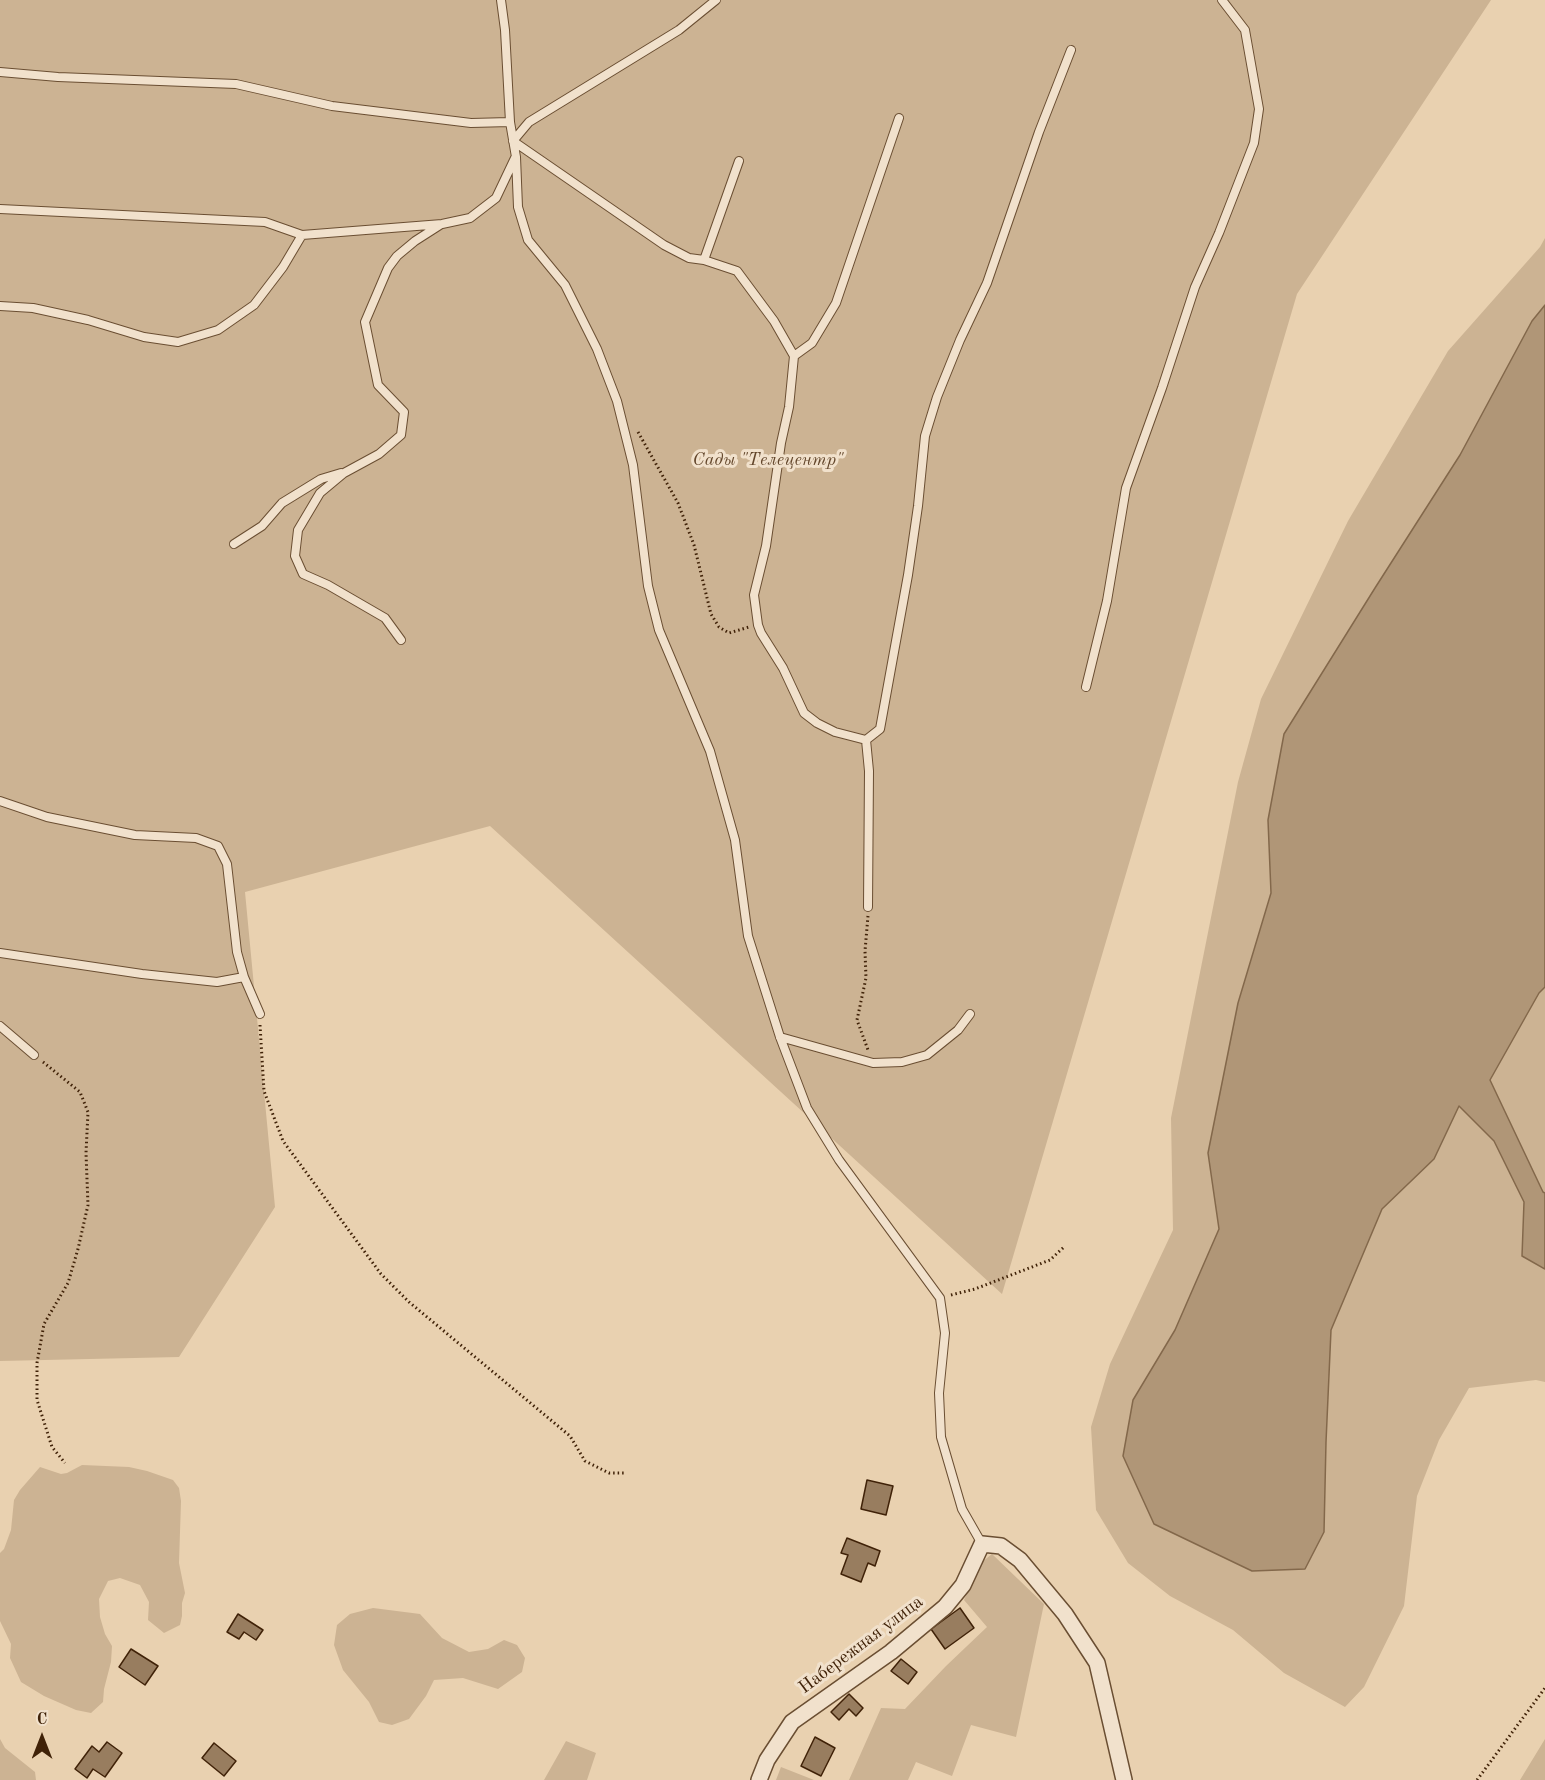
<!DOCTYPE html>
<meta charset="utf-8">
<style>
body{margin:0}
#map{position:relative;width:1545px;height:1780px;overflow:hidden;background:#e9d1b0;font-family:"Old Standard TT",serif}
canvas{display:block}
.north{position:absolute;left:12px;top:1708px;width:60px;height:60px;-webkit-text-stroke:4px #f1e1cc;paint-order:stroke;rotate:0deg;font-size:16px;font-weight:700;line-height:24px;text-align:center;color:#402208}
.north::after{content:'';display:block;margin:auto;width:21px;height:27px;background:#402208;clip-path:polygon(50% 0,100% 100%,50% 72%,0 100%)}
</style>
<div id="map">
<canvas width="1545" height="1780"></canvas>
<div class="north">С</div>
</div>
<script>
const ctx = document.querySelector('canvas').getContext('2d');
ctx.lineJoin = 'round';
function paint(path, color) {
  ctx.fillStyle = color;
  ctx.fill(path, 'evenodd');
}
function shape(rows) {
  const path = new Path2D();
  for (const r of rows) {
    path.moveTo(r[0], r[1]);
    for (let i = 2; i < r.length; i += 2) path.lineTo(r[i], r[i + 1]);
  }
  return path;
}
function trace(path, color, width, dash) {
  ctx.strokeStyle = color;
  ctx.lineWidth = width;
  ctx.lineCap = dash ? 'butt' : 'round';
  ctx.setLineDash(dash || []);
  ctx.stroke(path);
}
function drawText(font, color, halo, rows, align = 'center') {
  ctx.font = font + ' "Old Standard TT",serif';
  ctx.lineWidth = 6;
  ctx.setLineDash([]);
  ctx.textBaseline = 'middle';
  ctx.strokeStyle = halo;
  ctx.fillStyle = color;
  for (const [text, x, y, turn = 0] of rows) {
    ctx.save();
    ctx.translate(x, y);
    ctx.rotate((+turn || 0) * Math.PI / 180);
    ctx.textAlign = isNaN(turn) ? turn : align;
    if (halo) ctx.strokeText(text, 0, 0);
    ctx.fillText(text, 0, 0);
    ctx.restore();
  }
}
paint(shape([
 [0,0,1491,0,1297,294,1002,1294,490,826,245,892,275,1207,179,1357,0,1361],
 [1545,238,1545,305,1532,321,1460,455,1375,588,1284,734,1268,820,1271,893,1238,1003,1208,1153,1219,1229,1175,1330,1133,1400,1324,1532,1326,1442,1331,1330,1382,1209,1434,1159,1459,1106,1494,1141,1524,1202,1522,1256,1545,1269,1545,1382,1536,1380,1469,1388,1439,1440,1417,1496,1404,1606,1364,1687,1345,1707,1284,1673,1233,1630,1170,1596,1128,1563,1096,1510,1091,1427,1110,1364,1173,1230,1171,1118,1238,782,1261,699,1348,521,1448,351,1540,247],
 [1545,987,1545,1193,1543,1192,1490,1080,1539,993],
 [82,1465,129,1467,147,1471,173,1480,179,1488,181,1501,179,1563,185,1593,182,1603,182,1616,180,1625,164,1633,148,1620,149,1602,140,1585,120,1578,108,1581,99,1599,100,1617,105,1634,112,1646,111,1662,104,1689,103,1702,91,1713,76,1710,44,1696,21,1682,10,1658,11,1644,0,1621,0,1553,4,1549,11,1530,14,1500,20,1490,40,1467,61,1474,67,1473],
 [992,1554,1044,1604,1016,1737,971,1725,952,1776,916,1762,908,1780,849,1780,881,1708,905,1709,946,1666,987,1627,964,1600,982,1562],
 [373,1608,420,1614,442,1638,469,1652,488,1649,504,1640,517,1645,525,1658,522,1672,498,1689,463,1678,434,1680,426,1696,409,1719,392,1725,379,1722,369,1702,343,1670,334,1645,337,1625,350,1614],
 [0,1739,5,1748,35,1772,36,1780,0,1780],
 [1545,1739,1545,1780,1520,1780],
 [566,1741,596,1753,587,1780,544,1780],
 [781,1767,814,1780,776,1780]
]), '#ccb393');
const water = shape([
 [1545,305,1545,987,1539,993,1490,1080,1543,1192,1545,1193,1545,1269,1522,1256,1524,1202,1494,1141,1459,1106,1434,1159,1382,1209,1331,1330,1326,1442,1324,1532,1305,1569,1252,1571,1154,1524,1123,1456,1133,1400,1175,1330,1219,1229,1208,1153,1238,1003,1271,893,1268,820,1284,734,1375,588,1460,455,1532,321,1545,305]
]);
paint(water, '#b09677');
trace(water, '#83684b', 1.5);
const building = shape([
 [867,1480,893,1486,886,1515,861,1509,867,1480],
 [847,1538,880,1551,875,1566,868,1563,861,1582,841,1574,848,1555,841,1553,847,1538],
 [960,1608,974,1628,945,1649,931,1629,960,1608],
 [238,1614,263,1630,256,1640,244,1632,239,1639,227,1632,238,1614],
 [131,1649,158,1666,145,1685,119,1667,131,1649],
 [901,1659,917,1672,908,1684,891,1671,901,1659],
 [849,1694,863,1708,856,1716,849,1709,839,1720,831,1712,849,1694],
 [815,1737,835,1748,821,1776,801,1766,815,1737],
 [107,1742,122,1753,105,1777,93,1769,87,1778,75,1769,92,1746,99,1752,107,1742],
 [214,1743,236,1761,224,1776,202,1758,214,1743]
]);
paint(building, '#987d5f');
trace(building, '#402208', 1.5);
const service = shape([
 [501,0,505,30,510,122,516,157,518,207,528,240,565,285,597,349,617,401,633,465,648,586,659,630,710,751,735,840,748,936,780,1037,807,1108,839,1160,940,1298,945,1333,939,1393,941,1437,962,1509,982,1544],
 [716,0,679,30,529,122,513,141,664,245,689,258,704,260,737,271,774,321,794,356,789,407,781,443,766,546,754,595,758,625,761,633,783,668,804,713,817,723,835,732,866,740,880,729,908,575,918,506,925,436,937,397,960,340,987,283,1039,132,1071,50],
 [0,72,58,77,236,84,332,106,471,123,510,122],
 [0,209,265,222,302,235],
 [704,260,739,161],
 [0,306,33,308,88,320,144,337,178,342,218,330,254,305,283,267,302,235,442,224,470,218,496,198,515,158],
 [794,356,812,343,836,303,899,118],
 [234,544,262,526,282,503,321,479,341,473],
 [401,640,385,618,328,585,303,574,295,556,298,530,320,493,344,473,379,454,401,435,404,412,378,385,365,322,388,268,397,256,415,241,440,225],
 [1086,687,1107,601,1126,488,1162,388,1195,287,1219,233,1254,143,1259,109,1245,30,1222,0],
 [866,740,869,771,868,907],
 [0,801,47,817,135,835,196,838,218,846,227,864,237,952,244,977,260,1014],
 [0,953,142,974,217,982,244,977],
 [0,1026,34,1055],
 [780,1037,873,1063,902,1062,927,1055,958,1030,970,1014]
]);
const minor = shape([
 [759,1780,767,1760,792,1722,891,1652,945,1607,963,1585,982,1544,1001,1546,1020,1560,1065,1614,1097,1663,1124,1780]
]);
trace(service, '#6a4e32', 10);
trace(minor, '#6a4e32', 18);
trace(shape([
 [638,432,678,503,694,545,711,614,719,627,729,633,749,627],
 [868,916,865,951,866,978,857,1020,868,1050],
 [260,1025,264,1091,283,1141,381,1274,409,1302,570,1436,585,1461,609,1473,626,1473],
 [43,1062,80,1092,88,1112,86,1153,88,1205,78,1249,68,1283,44,1324,37,1363,37,1400,52,1447,65,1463],
 [951,1295,975,1289,1050,1260,1064,1247],
 [1477,1780,1545,1688]
]), '#402208', 3, [1.5, 3]);
trace(service, '#f1e1cc', 8);
trace(minor, '#f1e1cc', 15);
drawText('italic 18px', '#63462b', '#f1e1cc', [
 ["Сады \"Телецентр\"",768,460]
]);
drawText('18px', '#402208', '#f1e1cc', [
 ["Набережная улица",861,1645,-37]
]);
</script>
